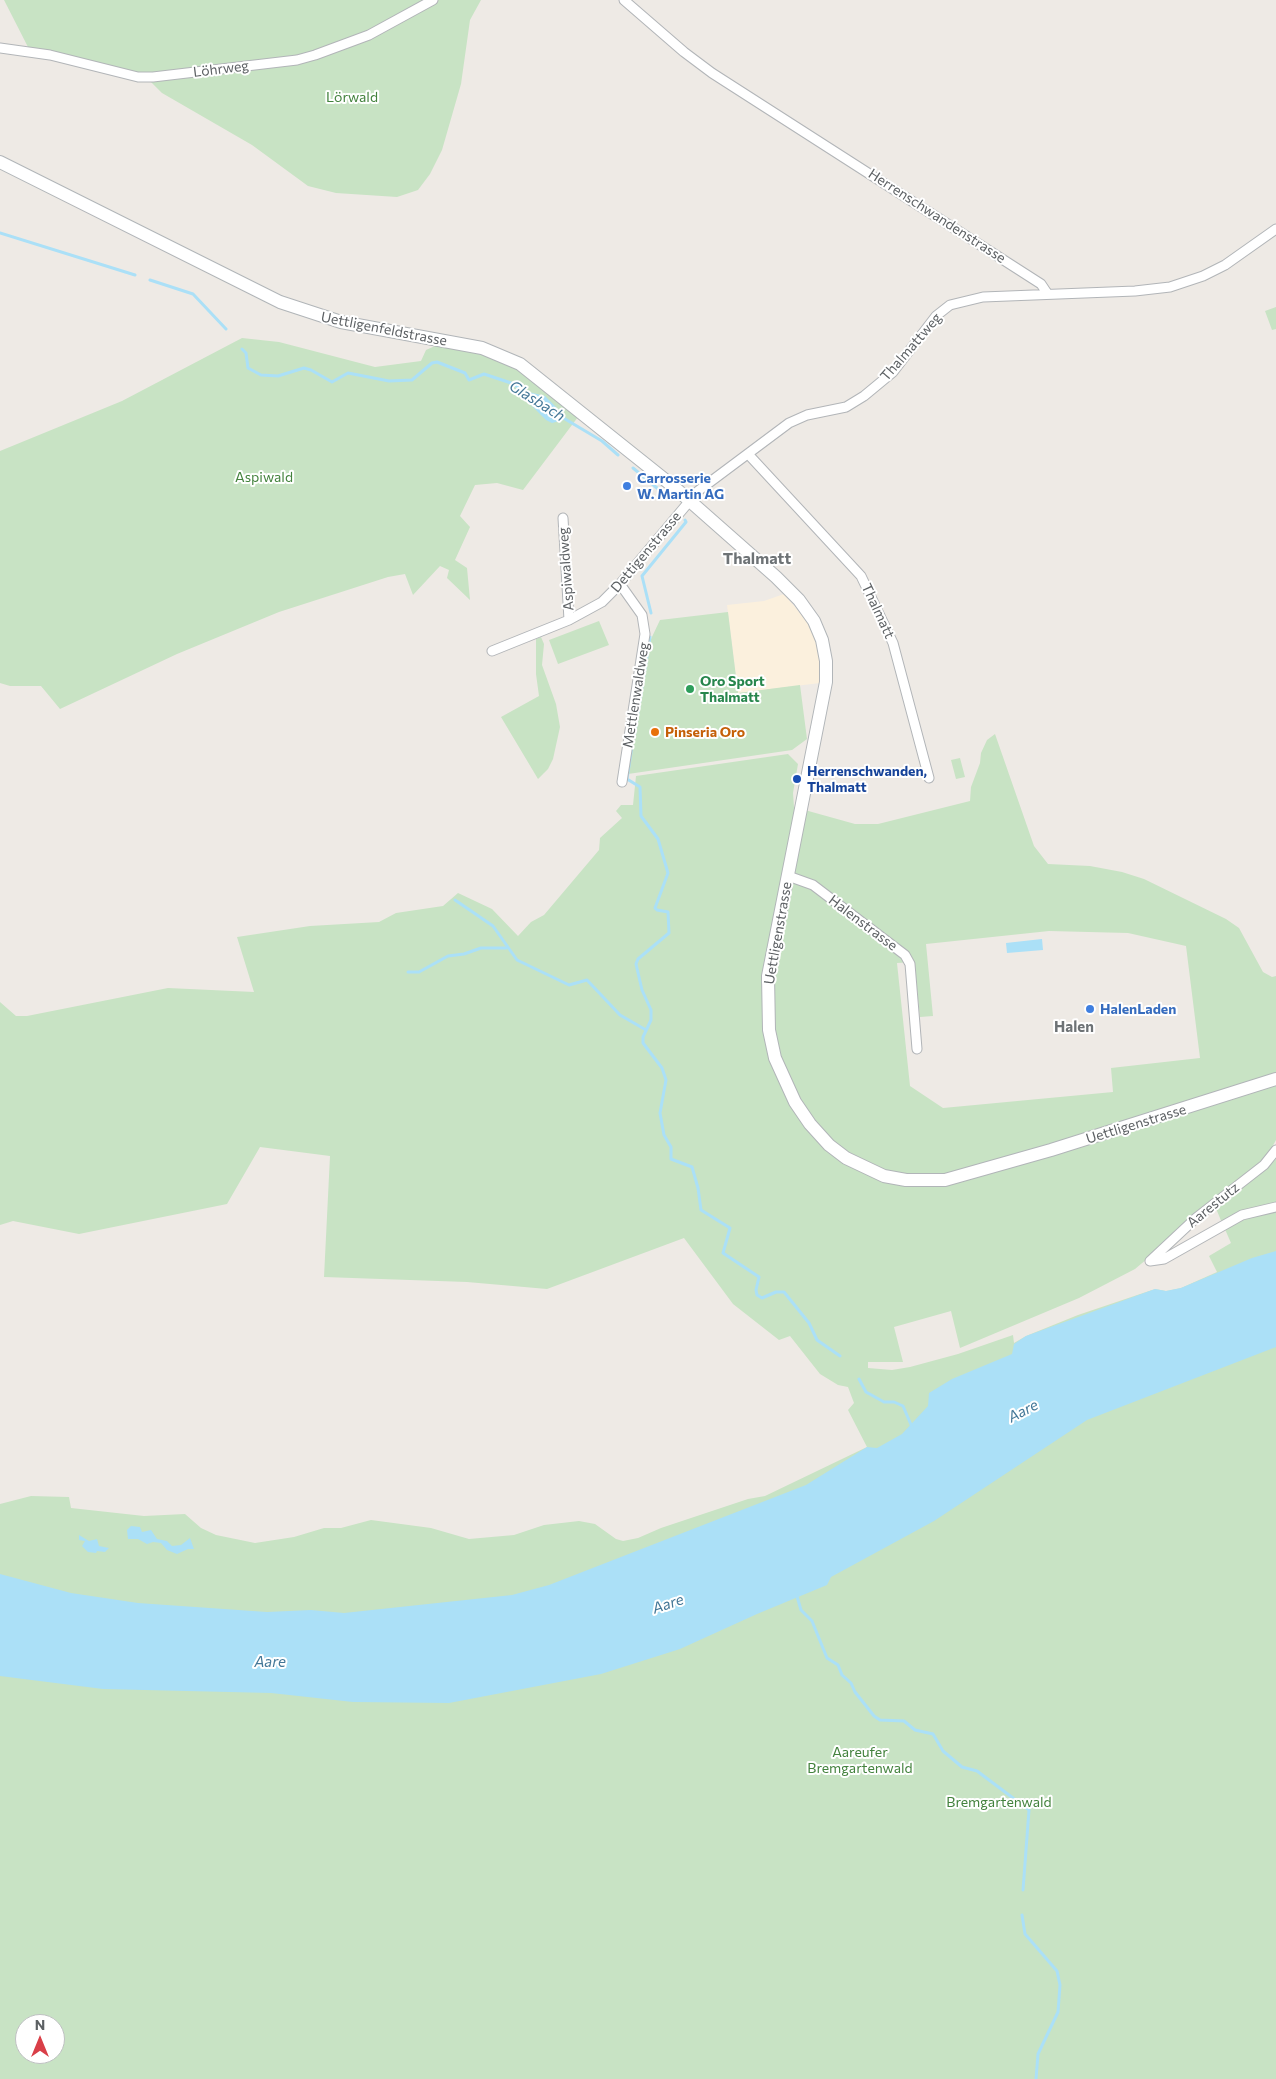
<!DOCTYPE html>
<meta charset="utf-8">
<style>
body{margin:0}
#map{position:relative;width:1276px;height:2079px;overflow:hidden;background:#eeeae5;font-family:Commissioner,sans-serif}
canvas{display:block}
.north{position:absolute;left:15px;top:2014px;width:50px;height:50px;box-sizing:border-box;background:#fff;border:1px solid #bec0c1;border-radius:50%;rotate:0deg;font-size:14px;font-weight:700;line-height:20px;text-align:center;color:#5d6164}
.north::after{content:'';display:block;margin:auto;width:18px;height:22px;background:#d93f48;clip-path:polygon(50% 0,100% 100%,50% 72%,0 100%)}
</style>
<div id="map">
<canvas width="1276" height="2079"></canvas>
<div class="north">N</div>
</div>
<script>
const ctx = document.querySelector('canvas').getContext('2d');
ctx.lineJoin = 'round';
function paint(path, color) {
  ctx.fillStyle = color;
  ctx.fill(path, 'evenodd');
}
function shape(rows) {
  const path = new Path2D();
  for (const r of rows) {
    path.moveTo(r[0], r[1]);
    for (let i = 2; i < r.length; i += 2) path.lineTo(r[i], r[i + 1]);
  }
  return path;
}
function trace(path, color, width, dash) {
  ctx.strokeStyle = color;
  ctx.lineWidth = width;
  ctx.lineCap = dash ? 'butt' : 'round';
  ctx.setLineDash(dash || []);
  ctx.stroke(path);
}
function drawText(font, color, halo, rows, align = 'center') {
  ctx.font = font + ' Commissioner,sans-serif';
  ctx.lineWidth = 4;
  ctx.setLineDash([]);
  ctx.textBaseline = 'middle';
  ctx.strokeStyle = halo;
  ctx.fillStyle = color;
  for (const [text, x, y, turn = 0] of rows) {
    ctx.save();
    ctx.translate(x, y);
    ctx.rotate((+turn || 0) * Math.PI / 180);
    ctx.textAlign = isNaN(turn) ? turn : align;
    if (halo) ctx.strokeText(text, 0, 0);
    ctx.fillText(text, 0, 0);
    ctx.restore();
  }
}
paint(shape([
 [784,594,810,625,816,642,820,662,820,683,738,693,727,605,764,601]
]), '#fbf0dd');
paint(shape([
 [4,0,481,0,470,20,461,84,442,150,430,174,418,190,397,197,336,193,308,186,252,145,162,93,150,81,29,49],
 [1276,307,1276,329,1272,330,1265,311],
 [242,338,279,342,375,367,421,361,426,350,435,346,447,345,481,352,514,365,578,417,523,490,497,483,475,485,460,516,470,527,455,560,467,568,470,600,447,578,449,570,440,566,413,595,405,574,388,577,279,612,177,654,60,709,41,686,10,686,0,683,0,451,122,401],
 [728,612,738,693,800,685,807,739,792,750,628,774,651,639,660,620],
 [599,621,609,645,558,664,549,640],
 [541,637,544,644,542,665,556,704,560,727,553,759,548,769,538,779,501,717,539,696,536,674,536,639],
 [995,734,1034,846,1048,864,1090,866,1122,872,1144,879,1226,919,1239,928,1263,972,1272,977,1276,976,1276,1140,1265,1160,1135,1269,1079,1298,960,1348,951,1311,894,1327,903,1362,868,1362,868,1368,892,1370,910,1367,958,1354,1013,1335,1014,1343,1026,1336,1078,1315,1155,1289,1166,1291,1181,1288,1217,1272,1209,1256,1231,1243,1224,1227,1234,1221,1276,1209,1276,2079,0,2079,0,1504,31,1496,69,1497,71,1508,144,1516,185,1514,201,1528,216,1535,255,1543,294,1537,324,1528,341,1528,371,1520,431,1528,469,1539,514,1535,544,1525,579,1521,595,1524,616,1539,623,1541,638,1538,661,1528,748,1499,765,1496,867,1447,848,1410,854,1403,848,1387,838,1385,820,1374,790,1336,779,1340,733,1304,684,1238,547,1289,467,1282,324,1277,330,1156,260,1147,227,1204,79,1234,13,1221,0,1225,0,1002,16,1016,27,1016,168,988,254,992,237,937,310,926,379,922,396,913,443,906,458,893,492,909,518,936,531,922,544,915,599,850,600,838,622,818,616,811,621,805,633,805,636,776,788,754,798,764,793,793,794,807,855,824,878,824,970,801,971,787,980,763,981,753,987,740],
 [1049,931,1128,933,1186,946,1200,1058,1111,1068,1113,1092,943,1108,910,1086,897,963,914,962,920,1017,933,1016,926,944],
 [25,2024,55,2024,55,2054,25,2054],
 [960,758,965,777,956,779,951,760],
 [1276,1159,1276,1205,1222,1223,1215,1206]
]), '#c8e3c4');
paint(shape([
 [525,391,545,396,557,408,563,420,552,423,546,420,526,400],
 [1042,939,1043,950,1007,953,1006,943],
 [1276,1251,1276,1347,1087,1420,934,1521,831,1577,827,1585,757,1614,680,1649,601,1674,449,1703,353,1702,271,1693,103,1689,0,1676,0,1574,71,1593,138,1603,267,1612,311,1610,344,1613,512,1595,549,1585,806,1485,867,1447,877,1448,902,1434,928,1406,929,1393,952,1379,1012,1354,1014,1344,1026,1336,1155,1289,1166,1291,1181,1288,1252,1258],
 [131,1526,140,1527,142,1532,151,1530,157,1539,167,1541,172,1546,181,1545,190,1538,194,1549,188,1549,177,1554,167,1550,161,1543,153,1542,147,1544,138,1539,128,1539,127,1530],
 [79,1535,89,1541,97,1539,99,1546,109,1548,105,1552,97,1551,96,1553,88,1552,82,1546,85,1541,79,1540]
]), '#abe0f7');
trace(shape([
 [0,233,135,275],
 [150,280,193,294,226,329],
 [242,349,246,353,248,368,261,375,278,376,304,368,311,370,332,382,348,373,389,381,412,380,432,363,437,362,465,373,469,380,484,374,511,383,528,393],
 [560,416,602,441,618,455],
 [633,468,663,493],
 [651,613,642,576,686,522,685,520],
 [634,737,650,637],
 [632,746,627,779,640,787,641,816,658,839,668,873,655,908,657,910,668,912,669,933,638,959,636,964,642,990,651,1010,651,1020,643,1037,643,1043,662,1068,666,1080,660,1113,664,1135,671,1147,671,1159,692,1167,698,1188,701,1210,730,1228,723,1253,759,1277,756,1290,757,1295,762,1298,776,1292,784,1292,809,1323,817,1340,840,1356],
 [455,900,493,926,517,960,569,985,587,980,620,1015,646,1030],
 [408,972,419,972,448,956,464,954,481,948,506,948],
 [859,1379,866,1392,884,1402,894,1402,903,1406,912,1427],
 [796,1593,801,1610,812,1621,827,1658,838,1665,842,1675,851,1683,855,1692,874,1716,880,1720,904,1721,915,1730,933,1734,943,1751,962,1767,977,1771,1029,1810,1023,1890],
 [1022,1915,1025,1934,1057,1971,1060,1985,1058,2012,1038,2054,1036,2079]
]), '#abe0f7', 3);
const minor = shape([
 [624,0,684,52,712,73,1041,284,1047,293],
 [0,48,50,55,138,77,153,77,297,60,315,55,369,35,433,0],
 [748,454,861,576,893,643,929,778],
 [563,518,569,620],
 [620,584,642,615,645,634,622,782],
 [492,651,569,620,602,602,620,584,698,491,789,423,807,415,846,407,864,396,893,372,936,316,950,305,983,297,1135,291,1170,287,1203,276,1225,265,1276,229],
 [788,876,813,885,905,955,910,964,917,1049],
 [1150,1261,1196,1218,1264,1165,1276,1150],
 [1150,1261,1164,1259,1242,1215,1276,1207]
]);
const secondary = shape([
 [0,162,280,302,341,322,482,348,520,364,674,487,776,577,799,600,814,621,822,640,826,661,826,682,768,976,769,1030,775,1058,795,1102,810,1124,829,1145,846,1158,884,1176,906,1180,945,1180,1051,1150,1276,1079]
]);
trace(minor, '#b2b5b8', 11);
trace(secondary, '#b1b5b8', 14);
trace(minor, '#fff', 9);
trace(secondary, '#fff', 12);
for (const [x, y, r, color] of [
 [627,486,5,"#3f7fe0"],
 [690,689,5,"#2e9e5b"],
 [655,732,5,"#e8710a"],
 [797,779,5,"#1a4fb4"],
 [1090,1009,5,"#3f7fe0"]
]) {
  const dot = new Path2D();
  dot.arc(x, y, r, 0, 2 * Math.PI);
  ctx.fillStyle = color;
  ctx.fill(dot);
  trace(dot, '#fff', 2);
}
drawText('14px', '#5d6164', '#fff', [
 ["Löhrweg",221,69,-7],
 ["Herrenschwandenstrasse",937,216,33],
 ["Uettligenfeldstrasse",384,329,11],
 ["Thalmattweg",911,347,-49],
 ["Dettigenstrasse",646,552,-50],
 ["Aspiwaldweg",566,569,-94],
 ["Thalmatt",878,611,65],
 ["Mettlenwaldweg",636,695,-81],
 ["Halenstrasse",863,923,37],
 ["Uettligenstrasse",778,933,-80],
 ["Uettligenstrasse",1136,1124,-17],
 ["Aarestutz",1213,1205,-39]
]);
drawText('14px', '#43823d', '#fff', [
 ["Lörwald",352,97],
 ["Aspiwald",264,477],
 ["Aareufer",860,1752],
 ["Bremgartenwald",860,1768],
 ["Bremgartenwald",999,1802]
]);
drawText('bold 14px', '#366cbe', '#fff', [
 ["Carrosserie",637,478],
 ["W. Martin AG",637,494],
 ["HalenLaden",1100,1009]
], 'left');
drawText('bold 14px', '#27864d', '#fff', [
 ["Oro Sport",700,681],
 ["Thalmatt",700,697]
], 'left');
drawText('bold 14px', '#c56008', '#fff', [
 ["Pinseria Oro",665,732]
], 'left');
drawText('bold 14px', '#164399', '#fff', [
 ["Herrenschwanden,",807,771],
 ["Thalmatt",807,787]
], 'left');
drawText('italic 15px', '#437797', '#fff', [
 ["Glasbach",537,401,32],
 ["Aare",1023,1411,-27],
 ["Aare",668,1604,-19],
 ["Aare",270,1662]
]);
drawText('bold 15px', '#6e7376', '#fff', [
 ["Halen",1074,1027]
]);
drawText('bold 16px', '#6e7376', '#fff', [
 ["Thalmatt",757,559]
]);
</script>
